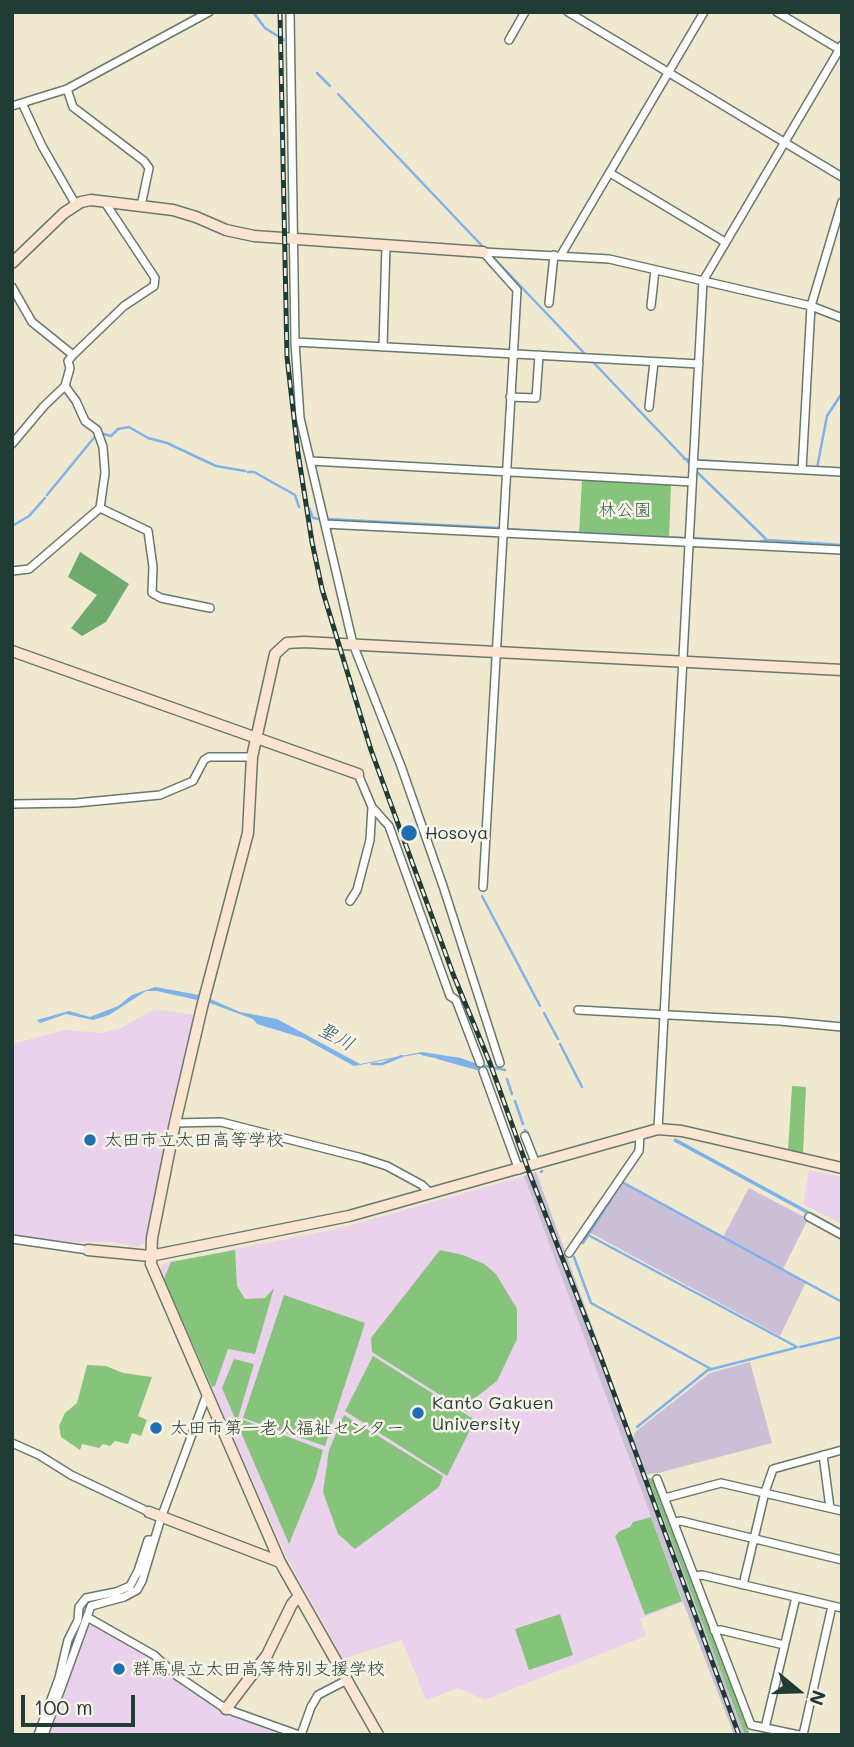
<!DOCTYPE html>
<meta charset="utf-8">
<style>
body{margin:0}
#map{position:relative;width:854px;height:1747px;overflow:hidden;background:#f1e8d0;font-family:Mali,sans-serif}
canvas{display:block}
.frame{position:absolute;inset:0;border:14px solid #1f3d34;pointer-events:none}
.north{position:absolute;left:763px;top:1656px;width:70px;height:70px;-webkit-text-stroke:5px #f7f3e8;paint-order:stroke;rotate:109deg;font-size:19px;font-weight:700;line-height:28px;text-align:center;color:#1f3d34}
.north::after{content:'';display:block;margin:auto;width:24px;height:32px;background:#1f3d34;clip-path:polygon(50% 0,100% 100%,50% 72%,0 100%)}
.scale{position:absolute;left:21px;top:1695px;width:114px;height:32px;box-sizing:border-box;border:4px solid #1f3d34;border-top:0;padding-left:9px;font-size:21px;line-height:24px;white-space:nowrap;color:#1f3d34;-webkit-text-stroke:5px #f7f3e8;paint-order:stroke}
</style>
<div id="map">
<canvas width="854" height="1747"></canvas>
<div class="frame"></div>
<div class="north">N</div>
<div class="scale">100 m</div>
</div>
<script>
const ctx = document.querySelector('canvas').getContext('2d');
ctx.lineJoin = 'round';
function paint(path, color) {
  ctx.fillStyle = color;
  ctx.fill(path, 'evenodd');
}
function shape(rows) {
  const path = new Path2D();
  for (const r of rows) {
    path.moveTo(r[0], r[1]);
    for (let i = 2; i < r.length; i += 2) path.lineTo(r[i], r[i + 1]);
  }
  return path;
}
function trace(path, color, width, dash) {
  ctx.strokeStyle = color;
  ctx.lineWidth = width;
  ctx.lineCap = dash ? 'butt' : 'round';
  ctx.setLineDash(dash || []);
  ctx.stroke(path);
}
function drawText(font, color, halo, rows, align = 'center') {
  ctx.font = font + ' Mali,"Klee One",sans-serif';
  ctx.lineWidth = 5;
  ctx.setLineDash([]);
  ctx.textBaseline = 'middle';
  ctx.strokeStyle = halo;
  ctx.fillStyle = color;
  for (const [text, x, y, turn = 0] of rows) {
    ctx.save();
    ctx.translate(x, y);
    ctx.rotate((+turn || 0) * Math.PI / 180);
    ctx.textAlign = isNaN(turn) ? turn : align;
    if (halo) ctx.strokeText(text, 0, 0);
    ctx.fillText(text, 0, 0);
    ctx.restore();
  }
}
paint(shape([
 [162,1010,196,1015,145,1242,137,1247,113,1242,73,1242,12,1235,12,1044,65,1030,101,1033,119,1029,151,1011],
 [809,1170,842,1177,842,1224,803,1204],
 [524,1176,683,1602,640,1619,646,1636,485,1700,458,1688,426,1700,402,1640,343,1659,285,1554,160,1270,164,1263,341,1228],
 [94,1625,150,1657,178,1682,221,1712,286,1735,49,1735,89,1626]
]), '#ead1ec');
paint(shape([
 [536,1172,633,1438,635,1432,710,1373,750,1362,772,1443,658,1473,646,1474,648,1478,655,1479,750,1735,734,1735,683,1602,524,1176],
 [622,1182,723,1237,749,1188,808,1219,783,1269,806,1282,780,1336,589,1232]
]), '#cabfd6');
paint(shape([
 [582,480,671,485,669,539,579,535],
 [792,1086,806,1087,803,1154,788,1151],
 [235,1250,237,1286,245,1299,265,1298,274,1288,255,1354,228,1349,215,1386,212,1387,164,1279,171,1262],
 [440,1250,463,1255,484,1264,496,1274,517,1309,517,1339,497,1381,475,1398,467,1412,372,1352,371,1338],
 [284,1295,365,1323,325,1446,243,1418],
 [373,1356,475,1420,447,1476,345,1411],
 [234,1359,254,1364,238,1418,323,1450,315,1480,289,1544,222,1388],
 [87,1365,106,1366,123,1373,152,1377,138,1416,147,1420,141,1436,132,1433,128,1444,115,1441,110,1446,103,1444,99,1448,82,1444,80,1450,61,1437,59,1426,65,1413,77,1403],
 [344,1415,443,1476,439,1487,355,1549,338,1534,323,1492,329,1450],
 [648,1478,655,1479,750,1735,745,1735],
 [651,1517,682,1601,645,1615,615,1536,620,1531,630,1527,633,1522],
 [560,1614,573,1655,529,1670,515,1629]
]), '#87c47b');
paint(shape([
 [80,552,129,584,106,622,82,636,71,628,97,595,68,577]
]), '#6daa6b');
paint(shape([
 [155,987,199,995,197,1000,157,991,146,991,109,1015,93,1020,66,1014,40,1023,37,1020,69,1011,90,1017,118,1006,132,995],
 [208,998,240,1012,277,1019,360,1064,422,1052,461,1058,477,1064,480,1071,437,1059,434,1055,418,1054,354,1066,303,1038,257,1024,253,1019,207,1002],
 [675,1138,842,1229,842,1233,673,1141]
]), '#7db2eb');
trace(shape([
 [253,12,265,28,284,40],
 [317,73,330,86],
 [338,94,486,250],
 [490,254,587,356],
 [592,361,691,465],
 [100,433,111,436,118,429,129,427,148,438,167,443,216,466,245,471],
 [684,459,768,465],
 [817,468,827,416,842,393],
 [695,470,767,540,842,545],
 [248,472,254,472,295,495,299,507],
 [47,495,97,434],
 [309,508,313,518,319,519],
 [327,519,500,528],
 [12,526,29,516,45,498],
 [505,529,560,532],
 [565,532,612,534],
 [616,535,686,538],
 [693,538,758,542,767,540],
 [482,896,540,1006],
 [544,1013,558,1039],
 [560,1044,582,1087],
 [422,1054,436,1057],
 [372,1064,382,1064,402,1056],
 [481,1065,505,1070],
 [507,1079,512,1094],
 [515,1101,523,1124],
 [525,1130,528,1133],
 [541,1172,542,1171],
 [588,1235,797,1347],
 [583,1243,622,1182,842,1302],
 [574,1257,591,1303,711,1369],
 [800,1347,842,1337],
 [637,1427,708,1370,795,1348]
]), '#7db2eb', 2.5);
const street = shape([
 [290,12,295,342,300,418,353,644,401,766,443,886,500,1063],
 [568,12,842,177],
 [777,12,842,51],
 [509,40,525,12],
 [67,89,73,107,144,161,149,168,141,206],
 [22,103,42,146,76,205],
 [12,106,67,89,209,12],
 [610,173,725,242],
 [483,252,609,259,811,306,842,318],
 [561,255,704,12],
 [12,287,32,322,73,355],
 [549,303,554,255],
 [651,306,655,270],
 [295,342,699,364],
 [383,347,386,246],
 [510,397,536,398,539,355],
 [649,407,654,362],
 [12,444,44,406,65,386,70,368,68,361,73,355,124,306,154,286,155,278,104,201],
 [311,461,692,482],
 [693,464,842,472],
 [802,470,811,306,842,202],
 [100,508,148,531,153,567,152,593,161,598,210,608],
 [325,524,842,550],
 [12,571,29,569,100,508,105,473,103,447,97,430,85,421,76,401,65,386],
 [358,774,372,807,389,826,450,996,456,1000,480,1063],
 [12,804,76,803,160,795,193,781,204,760,209,757,252,757],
 [483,887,517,290,483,252],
 [350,901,357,890,370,840,372,807],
 [578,1010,780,1021,842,1027],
 [483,1071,519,1170],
 [175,1123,221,1122,362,1158,387,1166,422,1185,431,1194],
 [658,1129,703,281,842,45],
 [525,1136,536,1164],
 [809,1217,842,1235],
 [12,1239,88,1250],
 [569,1253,639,1151,640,1134],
 [12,1443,39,1455,71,1475,149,1512],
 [823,1455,830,1508],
 [657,1479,751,1725,799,1735],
 [665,1498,721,1483,842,1511],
 [674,1522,681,1521,842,1560],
 [694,1576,702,1575,842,1608],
 [743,1585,765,1492,773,1469,842,1450],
 [87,1617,154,1655,176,1675,226,1709,299,1735],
 [714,1630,721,1630,784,1645],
 [765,1728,796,1597],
 [38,1735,59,1678,68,1640,78,1620,79,1607,86,1598,116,1592,130,1586,138,1571,148,1540,151,1540],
 [44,1735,91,1606,124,1597,137,1590,142,1581,161,1518,207,1394],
 [301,1735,311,1707,318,1695,347,1680],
 [803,1735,832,1606]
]);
const secondary = shape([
 [12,263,64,213,81,202,91,200,173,210,196,217,226,230,254,236,483,252],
 [12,651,358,774],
 [88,1250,150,1256,349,1216,658,1129,682,1131,842,1168],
 [149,1512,280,1562],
 [226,1709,267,1655,292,1604,299,1596],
 [378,1735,280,1562,151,1264,152,1238,175,1123,202,1007,248,833,252,757,275,654,287,643,304,642,842,670]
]);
trace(street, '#68796b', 10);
trace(secondary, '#68796b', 13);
trace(street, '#fff', 7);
trace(secondary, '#fce5d0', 10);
const rail = shape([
 [280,12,287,357,298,453,312,542,322,589,371,750,453,974,490,1063,529,1172,601,1358,739,1735]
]);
trace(rail, '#1f3d34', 5);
trace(rail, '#f7f3e8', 2.5, [8]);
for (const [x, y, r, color] of [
 [409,833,9,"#1f6fb2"],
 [90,1140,7,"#1f6fb2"],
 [418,1413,7,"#1f6fb2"],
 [156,1428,7,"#1f6fb2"],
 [119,1669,7,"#1f6fb2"]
]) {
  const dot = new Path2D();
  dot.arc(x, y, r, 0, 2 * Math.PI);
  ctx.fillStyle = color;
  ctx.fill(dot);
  trace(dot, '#f7f3e8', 2.5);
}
drawText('18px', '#395f46', '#f7f3e8', [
 ["林公園",625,510]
]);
drawText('18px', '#1f3d34', '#f7f3e8', [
 ["Hosoya",425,833],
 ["太田市立太田高等学校",104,1140],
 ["Kanto Gakuen",432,1403],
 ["University",432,1424],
 ["太田市第一老人福祉センター",170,1428],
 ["群馬県立太田高等特別支援学校",133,1669]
], 'left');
drawText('italic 19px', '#365a62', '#f7f3e8', [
 ["聖川",336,1037,28]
]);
</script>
